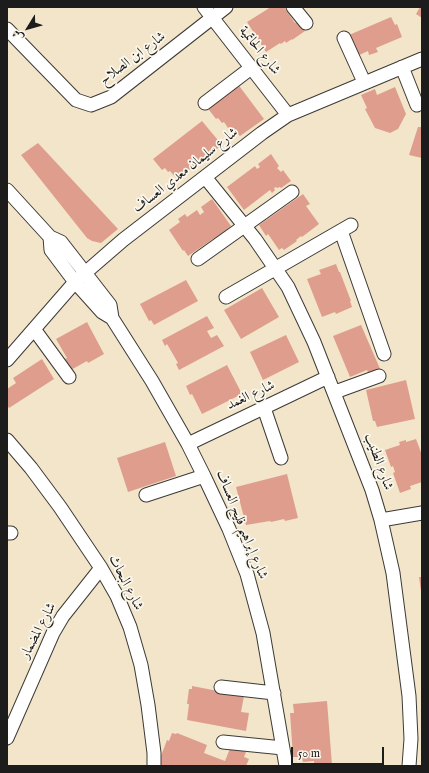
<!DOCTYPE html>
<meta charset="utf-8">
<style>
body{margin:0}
#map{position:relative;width:429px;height:773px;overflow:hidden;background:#f2e5c9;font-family:"IM FELL English",Amiri,serif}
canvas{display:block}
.frame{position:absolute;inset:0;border:8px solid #1c1c1c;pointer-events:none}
.north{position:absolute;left:8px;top:8px;width:40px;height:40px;-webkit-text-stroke:3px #fbf7ec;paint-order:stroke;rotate:233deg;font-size:11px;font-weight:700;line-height:16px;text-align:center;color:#1c1c1c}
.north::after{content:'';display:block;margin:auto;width:14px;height:18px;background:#1c1c1c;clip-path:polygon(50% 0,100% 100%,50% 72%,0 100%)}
.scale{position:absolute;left:291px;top:747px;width:93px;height:18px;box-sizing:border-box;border:2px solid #1c1c1c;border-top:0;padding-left:5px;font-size:12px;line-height:14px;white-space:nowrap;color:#1c1c1c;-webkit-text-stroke:3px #fbf7ec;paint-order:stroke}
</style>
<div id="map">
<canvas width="429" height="773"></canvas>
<div class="frame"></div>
<div class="north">ش</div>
<div class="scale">50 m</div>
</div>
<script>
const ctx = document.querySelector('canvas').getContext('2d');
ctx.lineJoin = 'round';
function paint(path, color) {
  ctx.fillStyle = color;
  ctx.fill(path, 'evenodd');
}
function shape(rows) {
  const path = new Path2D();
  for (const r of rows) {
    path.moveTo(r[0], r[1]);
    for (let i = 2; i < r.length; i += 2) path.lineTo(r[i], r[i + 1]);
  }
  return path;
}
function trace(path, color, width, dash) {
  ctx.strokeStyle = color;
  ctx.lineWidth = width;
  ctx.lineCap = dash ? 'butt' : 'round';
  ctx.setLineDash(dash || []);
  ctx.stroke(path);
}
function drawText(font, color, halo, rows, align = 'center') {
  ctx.font = font + ' "IM FELL English",Amiri,serif';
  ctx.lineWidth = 3.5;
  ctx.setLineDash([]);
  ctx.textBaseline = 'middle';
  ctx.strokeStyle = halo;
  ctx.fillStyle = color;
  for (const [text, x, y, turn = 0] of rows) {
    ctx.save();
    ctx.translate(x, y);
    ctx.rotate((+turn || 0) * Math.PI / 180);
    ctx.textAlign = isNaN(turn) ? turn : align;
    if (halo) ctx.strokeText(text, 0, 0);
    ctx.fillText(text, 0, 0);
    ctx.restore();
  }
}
paint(shape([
 [271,7,284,7,295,23,299,21,305,31,292,40,292,39,286,43,285,41,281,44,280,43,266,52,247,22],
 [420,7,422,7,422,18,416,14],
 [391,17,395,25,397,24,402,37,376,48,378,52,369,55,368,51,357,56,349,35],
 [237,83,264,119,240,136,230,127,228,128,224,122,222,123,218,118,216,119,206,106],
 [395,87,406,114,398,129,390,133,375,128,365,109,367,108,361,95,375,89,377,95],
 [202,121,222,145,177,179,170,171,168,172,165,168,162,170,153,159],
 [418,127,422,127,422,158,409,155],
 [38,143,118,229,101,243,92,241,87,238,21,155],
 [271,154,279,166,277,168,281,172,283,170,291,181,281,188,280,187,277,188,276,187,274,188,275,190,272,193,270,190,244,210,227,187,255,166,257,169,260,167,258,164],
 [303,194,310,204,306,206,319,224,302,237,301,236,296,240,297,241,284,250,282,248,279,250,268,234,266,236,259,225],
 [212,199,231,226,214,241,213,239,188,256,184,250,183,251,169,230,180,222,178,219,185,214,187,217,197,210,200,215,204,212,201,207],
 [336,264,339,272,340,272,351,301,350,301,352,307,336,314,335,312,322,317,307,279,321,274,319,270],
 [186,280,198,301,154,325,151,320,149,321,140,304],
 [262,288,279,317,241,339,224,310],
 [207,316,214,328,207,331,211,338,217,335,224,346,179,370,176,364,178,363,167,344,165,346,162,340],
 [87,322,104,354,88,363,87,361,69,371,63,360,67,358,56,339],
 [361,325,381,371,369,375,367,370,350,377,333,336],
 [286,335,299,362,263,380,250,352],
 [42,359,54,379,9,408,7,405,7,389,16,383,13,378],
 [227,365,242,394,202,414,192,394,190,395,186,386],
 [406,380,415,419,377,427,375,421,373,421,366,390],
 [416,439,422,455,422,482,410,486,411,489,400,493,393,473,395,472,393,466,391,467,385,450,400,445,399,442,406,440,406,442],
 [165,442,176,476,128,492,117,458],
 [287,474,298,518,285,521,284,519,271,522,270,521,246,525,236,487],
 [419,577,422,577,422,591,421,591],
 [192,686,244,696,241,712,249,713,246,731,187,720,189,704,187,704,189,689,192,689],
 [327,701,332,765,314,766,314,761,303,762,302,757,293,757,290,713,294,713,293,704],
 [172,733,176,734,177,733,207,745,204,753,225,761,231,746,246,752,244,757,249,759,246,766,161,766,158,764,167,740,169,741]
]), '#df9e8d');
const minor = shape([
 [204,7,288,115],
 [293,7,306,23],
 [7,29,76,100,91,105,111,97,226,7],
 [344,38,364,82],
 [402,67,417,105],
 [205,103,251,68],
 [205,177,255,239,288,287,314,342,372,490,381,520,393,573,409,696,411,739,409,766],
 [7,190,50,237,61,242,110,305,112,318,152,381,188,444,204,476,229,529,247,574,263,633,286,766],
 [341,231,384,354],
 [50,237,51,250,75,282,102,312,112,318],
 [198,259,292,192],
 [226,297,351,225],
 [34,329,69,377],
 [7,360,75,282,85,273,123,240,262,133,288,115,422,59],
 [335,392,379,376],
 [264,408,281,458],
 [7,440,31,468,60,507,101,568,117,596,130,627,141,665,148,705,154,753,154,766],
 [188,444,328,377],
 [146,495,204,476],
 [381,520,422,513],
 [7,533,11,533],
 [221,687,274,693],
 [7,738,53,633,63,616,101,568],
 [223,742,283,748]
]);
trace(minor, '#3c3a36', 15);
trace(minor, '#fff', 13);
drawText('14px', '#1c1c1c', '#fbf7ec', [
 ["شارع الحاتمية",259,51,52],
 ["شارع ابن الصلاح",133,59,-37],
 ["شارع سليمان معدي العساف",186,171,-38],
 ["شارع الغمد",251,396,-25],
 ["شارع الطنيب",378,462,70],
 ["شارع إبراهيم فليح العساف",241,525,68],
 ["شارع البحاث",125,583,63],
 ["شارع المضمار",39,631,-62]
]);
</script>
